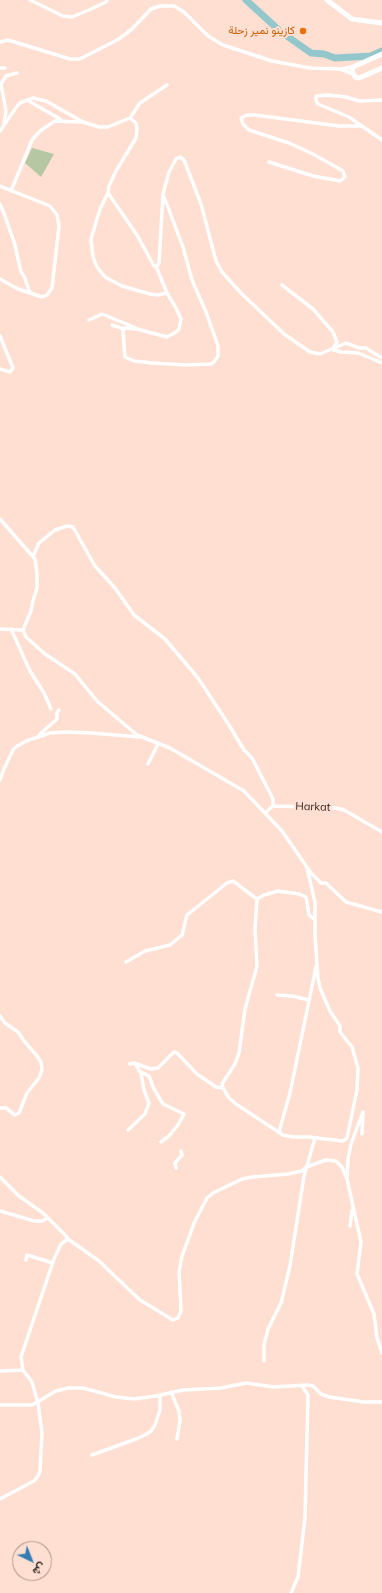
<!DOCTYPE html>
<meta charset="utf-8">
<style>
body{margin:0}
#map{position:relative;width:382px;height:1593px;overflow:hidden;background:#fedfd1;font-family:Mulish,Vazirmatn,sans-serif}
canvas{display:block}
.north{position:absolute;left:12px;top:1541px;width:40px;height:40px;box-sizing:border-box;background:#fedfd1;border:1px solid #a99287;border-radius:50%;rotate:137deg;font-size:11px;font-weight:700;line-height:16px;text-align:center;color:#291e19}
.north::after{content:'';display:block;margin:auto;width:14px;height:18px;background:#357db1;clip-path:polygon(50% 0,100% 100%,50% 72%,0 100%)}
</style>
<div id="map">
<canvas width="382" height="1593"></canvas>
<div class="north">ش</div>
</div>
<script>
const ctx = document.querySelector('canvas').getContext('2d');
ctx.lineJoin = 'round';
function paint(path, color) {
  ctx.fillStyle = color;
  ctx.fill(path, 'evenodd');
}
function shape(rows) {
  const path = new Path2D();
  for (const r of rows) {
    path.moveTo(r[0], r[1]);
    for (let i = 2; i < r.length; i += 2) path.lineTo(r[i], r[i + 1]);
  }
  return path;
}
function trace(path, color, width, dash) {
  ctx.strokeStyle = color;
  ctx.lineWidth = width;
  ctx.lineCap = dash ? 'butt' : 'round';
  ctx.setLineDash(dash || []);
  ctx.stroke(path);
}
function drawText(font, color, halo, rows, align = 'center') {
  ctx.font = font + ' Mulish,Vazirmatn,sans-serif';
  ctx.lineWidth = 4;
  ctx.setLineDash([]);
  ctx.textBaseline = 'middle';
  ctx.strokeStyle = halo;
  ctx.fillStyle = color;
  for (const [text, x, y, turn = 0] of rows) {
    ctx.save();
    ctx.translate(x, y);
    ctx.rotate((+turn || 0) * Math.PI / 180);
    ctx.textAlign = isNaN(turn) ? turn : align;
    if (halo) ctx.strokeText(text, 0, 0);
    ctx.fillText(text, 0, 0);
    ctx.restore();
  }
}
paint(shape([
 [32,148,54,154,41,177,25,163]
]), '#b6c7a3');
trace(shape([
 [246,0,281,32,311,53,324,54,335,58,371,56,382,51]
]), '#94c7cb', 7);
trace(shape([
 [30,0,63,16,72,17,89,10,106,2,107,0],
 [0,42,8,40,70,59,80,59,119,39,132,29,151,9,160,6,174,6,184,12,208,36,223,45,272,61,310,68,340,69],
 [0,68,5,68],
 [353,74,340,69,353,67],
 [27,100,60,119],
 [382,100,359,101,346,97,328,95,316,96,316,100,318,104,349,117,382,140],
 [130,118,140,103,167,85],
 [4,123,6,111,1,84,6,76,17,73],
 [0,131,15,109,20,103,33,98,46,101,83,122,99,127,108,127,130,118,136,123,137,129,136,138,116,171,109,186,108,193,137,235,154,266,157,266,159,263,163,194,169,172,176,159,180,157,184,160,201,204,216,261,222,272,241,293,284,334,310,352,320,354,346,343,359,348,366,348,382,358],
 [269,162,313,176,340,181,345,177,343,171,313,154,289,143,249,130,243,124,241,118,247,115,255,115,339,126,361,126],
 [0,186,50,206,57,215,59,226,52,288,47,295,42,297,18,289,0,279],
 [11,191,32,140,40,131,55,121,82,122],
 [108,193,100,209,91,239,93,257,97,267,105,277,122,286,150,294,158,295,167,293,176,308,181,319,179,329,176,332,167,337,137,329,125,328,123,331,125,357,134,361,153,363,185,365,211,364,214,362,218,356,218,346,206,312,192,280,183,247,164,197],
 [0,204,5,216,15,245,21,272,24,276,30,293],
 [156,266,167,293],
 [282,285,313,309,333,332,337,342,334,347],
 [89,320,102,314,136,328],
 [112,325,124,329],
 [0,336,13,368,10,372,0,369],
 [331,349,341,352,358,353,382,363],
 [0,519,35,559,37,574,37,588,33,601,31,611,23,630,26,637,45,654,75,674,97,701,137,735,170,748,244,791,282,831,311,873,321,883,326,883,346,902,382,912],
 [33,556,39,543,55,530,67,526,73,527,95,566,115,588,134,615,165,639,198,678,229,725,244,750,252,758,273,799,273,806],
 [0,629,23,630],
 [11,629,30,671,44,693,51,709],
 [39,737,40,734,57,719,57,713,59,710],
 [148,764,158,744],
 [0,780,4,769,13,750,16,747,26,741,50,733,66,732,92,733,139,737],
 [265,813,273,806,336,808,344,810,382,832],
 [126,962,145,951,170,945,182,935,187,915,227,883,233,881,257,899],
 [277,995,292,996,309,1000],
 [0,1016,5,1023,18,1032,24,1041,37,1056,41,1062,42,1070,39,1078,27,1093,19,1113,15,1115,6,1108,0,1108],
 [130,1064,134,1063,151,1069,158,1068,174,1052,177,1053,197,1074,216,1087,223,1088,229,1098,236,1104,283,1135,293,1137,309,1137,343,1141,347,1138,357,1090,358,1068,352,1047,340,1032,340,1026,330,1011,320,988,318,978,315,936,315,902,307,868],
 [139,1071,149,1076,154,1089,163,1104,184,1114,178,1125,169,1136,161,1142],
 [223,1088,222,1084,235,1064,239,1053,245,1009,257,966,255,929,257,899,264,895,278,891,299,894,306,897,309,915,314,919],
 [128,1130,145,1114,149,1103,144,1090,141,1073,135,1064],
 [279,1132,290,1093,316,967],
 [176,1168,175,1163,182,1155,181,1151],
 [0,1177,19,1196,43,1213,66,1236,68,1239,99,1261,140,1300,173,1320,178,1318,181,1311,179,1272,182,1256,195,1221,207,1198,213,1193,242,1179,253,1177,288,1174,302,1171,306,1167,326,1160,336,1161,342,1167,347,1179,361,1242,357,1274,374,1314,377,1338,382,1353],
 [347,1179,348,1159,351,1144,363,1112,362,1134],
 [0,1211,34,1221,42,1221,48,1218],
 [350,1226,352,1210],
 [26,1260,27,1255,53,1263],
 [264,1361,264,1345,268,1329,281,1303,290,1266,304,1176,315,1138],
 [0,1371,23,1370],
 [171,1392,179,1411,180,1421,177,1439],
 [0,1405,32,1405,56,1391,68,1388,83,1388,116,1397,134,1399,156,1396,183,1390,221,1388,246,1383,274,1387,308,1385,313,1386,321,1394,329,1397,364,1402,382,1402],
 [92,1455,136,1439,145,1435,151,1431,155,1425,160,1410,160,1395],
 [0,1499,34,1481,38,1476,40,1471,42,1433,38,1403,32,1382,23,1370,21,1357,54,1259,61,1244,68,1239],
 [291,1593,298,1577,305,1518,308,1395,302,1386]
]), '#fff', 3.5);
trace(shape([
 [327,0,352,19,382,23],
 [382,54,353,67,352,71,355,77,359,78,382,68]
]), '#fff', 5);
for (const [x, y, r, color] of [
 [303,31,4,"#e8710a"]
]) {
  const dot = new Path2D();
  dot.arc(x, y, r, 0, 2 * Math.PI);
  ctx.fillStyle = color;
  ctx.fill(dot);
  trace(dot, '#fedfd1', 1.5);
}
drawText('11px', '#c56008', '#fedfd1', [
 ["كازينو نمير زحلة",295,31]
], 'right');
drawText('11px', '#291e19', '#fedfd1', [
 ["Harkat",313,807,2]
]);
</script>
